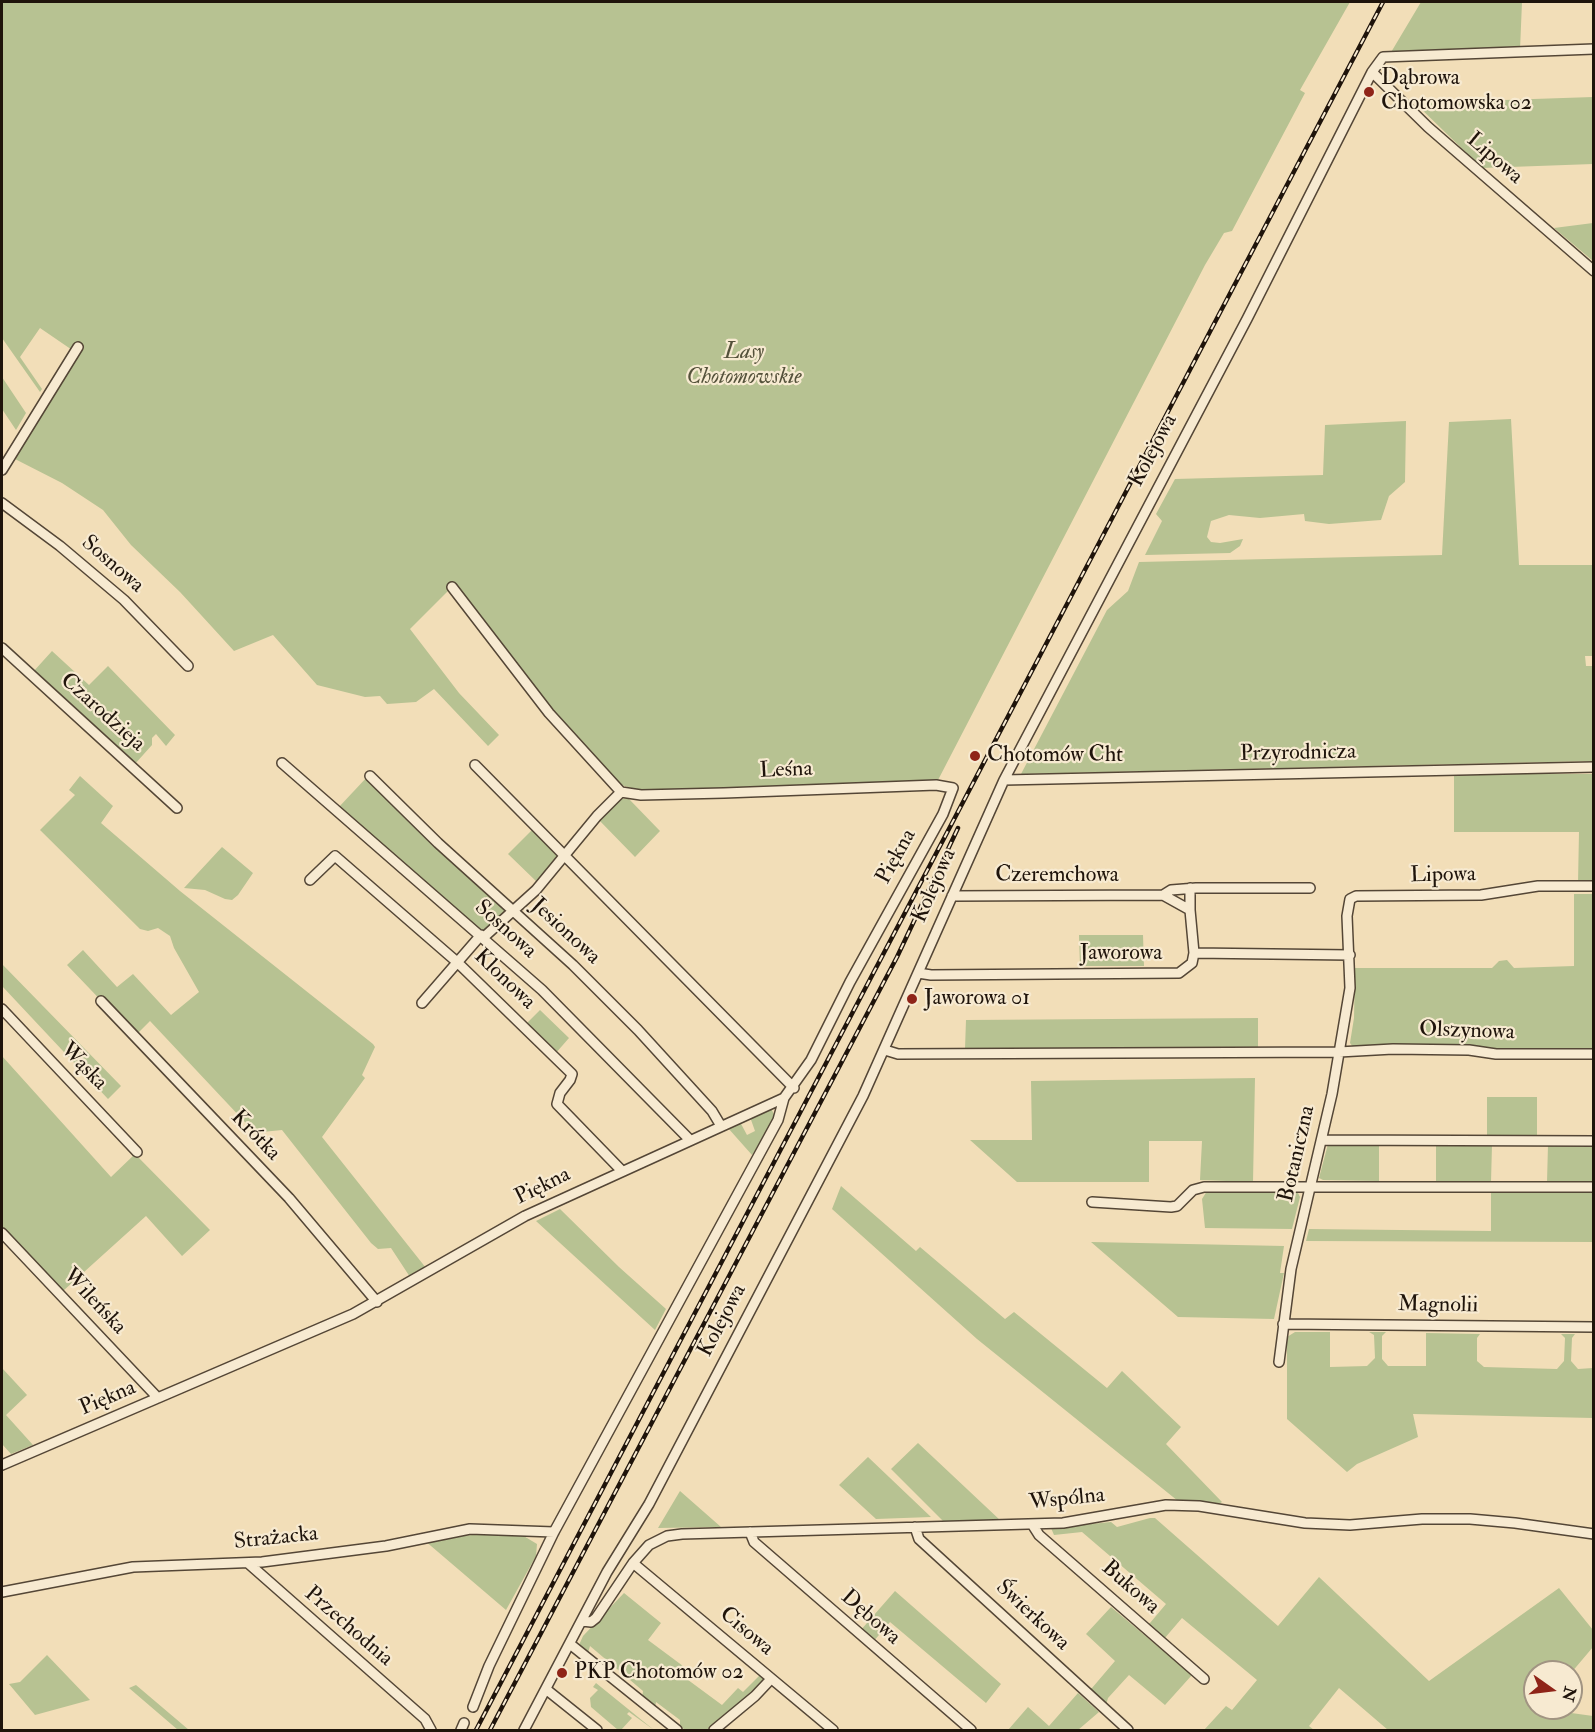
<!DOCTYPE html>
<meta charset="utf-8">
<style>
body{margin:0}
#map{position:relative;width:1595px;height:1732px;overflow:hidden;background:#f2deb8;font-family:"IM FELL Double Pica",serif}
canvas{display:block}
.frame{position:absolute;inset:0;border:3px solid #1f140b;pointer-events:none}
.north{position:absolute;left:1523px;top:1660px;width:60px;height:60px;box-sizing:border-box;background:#f7ead1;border:2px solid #a19482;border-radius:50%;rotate:104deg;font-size:16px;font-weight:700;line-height:24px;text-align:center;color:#1f140b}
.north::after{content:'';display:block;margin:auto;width:21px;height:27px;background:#8f2418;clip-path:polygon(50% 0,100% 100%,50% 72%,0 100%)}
</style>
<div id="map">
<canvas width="1595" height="1732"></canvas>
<div class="frame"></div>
<div class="north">N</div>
</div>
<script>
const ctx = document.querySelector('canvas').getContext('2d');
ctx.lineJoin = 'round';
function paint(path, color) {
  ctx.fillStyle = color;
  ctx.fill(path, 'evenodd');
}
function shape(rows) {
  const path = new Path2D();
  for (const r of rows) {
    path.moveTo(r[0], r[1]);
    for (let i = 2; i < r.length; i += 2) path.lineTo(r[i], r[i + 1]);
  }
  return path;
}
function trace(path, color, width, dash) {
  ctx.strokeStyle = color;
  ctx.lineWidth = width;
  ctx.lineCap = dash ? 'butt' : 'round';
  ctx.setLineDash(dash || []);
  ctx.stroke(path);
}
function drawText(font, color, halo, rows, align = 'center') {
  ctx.font = font + ' "IM FELL Double Pica",serif';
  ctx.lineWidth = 4.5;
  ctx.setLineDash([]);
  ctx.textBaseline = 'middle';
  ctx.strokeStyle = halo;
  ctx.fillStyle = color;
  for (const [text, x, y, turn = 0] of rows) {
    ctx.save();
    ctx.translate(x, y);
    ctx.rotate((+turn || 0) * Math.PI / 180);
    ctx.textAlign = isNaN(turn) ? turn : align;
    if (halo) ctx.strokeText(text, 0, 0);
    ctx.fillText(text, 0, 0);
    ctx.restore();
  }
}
paint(shape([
 [2,2,1350,2,1300,90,1305,93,1232,231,1224,233,1205,265,937,782,645,792,618,784,545,702,454,585,410,629,459,693,499,735,488,746,434,689,416,702,387,704,380,696,365,697,317,685,273,635,234,651,180,592,131,545,103,510,62,483,13,458,78,354,40,328,20,357,42,389,40,392,2,338],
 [1421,2,1522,2,1520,50,1390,54],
 [1593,97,1593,164,1482,168,1415,103],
 [1593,223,1593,261,1554,228],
 [2,377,26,413,16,430,2,409],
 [1511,419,1519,565,1593,565,1593,656,1585,656,1586,666,1593,666,1593,761,1021,774,1107,610,1128,591,1139,562,1442,555,1449,422],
 [1406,421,1405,482,1389,496,1381,520,1329,524,1305,521,1304,514,1260,518,1229,515,1211,521,1207,537,1211,542,1220,543,1243,539,1240,546,1230,553,1145,555,1162,521,1156,514,1175,479,1323,475,1325,425],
 [52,651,89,685,108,666,175,735,166,746,156,734,152,738,152,745,134,765,33,672],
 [1454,774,1593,774,1593,883,1578,883,1579,832,1454,832],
 [80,776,113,806,101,823,180,891,373,1044,375,1047,362,1075,365,1078,322,1137,426,1268,410,1277,391,1248,378,1249,371,1243,282,1130,262,1132,258,1136,150,1021,135,1036,67,965,83,950,117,987,133,974,171,1015,199,992,174,948,170,936,158,928,148,931,140,929,40,830,75,795,69,790],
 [368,776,509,911,485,934,338,808],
 [618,798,629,799,660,831,635,857,598,819],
 [532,830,557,855,557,860,538,883,508,854],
 [222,847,253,873,238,895,232,900,225,899,205,890,184,888],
 [1574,894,1593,894,1593,1051,1490,1051,1465,1045,1353,1047,1350,1043,1354,1018,1355,968,1492,968,1499,961,1507,960,1514,968,1574,966],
 [1079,935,1143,935,1144,966,1080,966],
 [2,964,121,1086,108,1099,2,986],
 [540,1010,569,1038,555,1054,525,1025],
 [1258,1018,1258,1048,965,1049,966,1020],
 [2,1056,111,1177,135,1154,210,1230,182,1256,146,1216,63,1291,2,1227],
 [1255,1078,1253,1182,1200,1180,1202,1141,1149,1141,1149,1182,1017,1182,970,1140,1032,1140,1031,1081],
 [1487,1097,1537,1097,1537,1137,1487,1137],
 [771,1108,776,1119,752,1155,728,1128,740,1122,747,1135,755,1131,750,1117],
 [1328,1144,1379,1144,1379,1181,1323,1180,1319,1178],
 [1436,1145,1492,1145,1491,1182,1436,1181],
 [1548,1145,1593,1145,1593,1182,1547,1182],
 [841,1186,916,1251,920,1247,1005,1319,1014,1312,1107,1388,1122,1371,1181,1427,1166,1444,1222,1502,1219,1504,1178,1501,977,1339,832,1209],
 [1207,1191,1297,1191,1300,1197,1292,1229,1205,1228,1202,1199],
 [1491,1193,1593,1193,1593,1242,1306,1241,1309,1229,1491,1231],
 [560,1209,619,1267,666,1309,655,1330,536,1221],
 [1091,1242,1284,1246,1280,1273,1284,1273,1274,1319,1178,1317],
 [1295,1332,1330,1332,1330,1367,1367,1366,1375,1358,1374,1335,1369,1332,1386,1332,1382,1336,1382,1359,1388,1366,1426,1366,1426,1333,1480,1334,1477,1338,1477,1361,1484,1367,1557,1369,1564,1361,1565,1338,1561,1334,1575,1334,1572,1338,1571,1361,1578,1369,1593,1368,1593,1418,1413,1414,1418,1437,1357,1464,1347,1472,1287,1419,1287,1337],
 [2,1368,27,1395,6,1415,33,1445,11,1454,2,1444],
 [918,1443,1001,1521,946,1524,891,1469],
 [868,1457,931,1517,876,1519,839,1485],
 [680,1491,721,1527,658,1528],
 [1150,1518,1155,1518,1278,1626,1319,1577,1429,1681,1559,1588,1593,1630,1593,1647,1571,1673,1535,1672,1535,1708,1593,1716,1593,1730,1388,1730,1339,1688,1309,1726,1314,1730,1204,1730,1226,1706,1232,1710,1257,1680,1182,1618,1164,1639,1146,1623,1150,1623,1166,1604,1082,1532,1054,1535,1051,1528,1111,1522,1117,1527],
 [472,1535,522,1535,537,1544,536,1556,506,1610,424,1540],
 [895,1591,1001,1684,986,1703,890,1622,873,1642,860,1631],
 [624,1593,661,1623,648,1640,683,1666,680,1674,722,1705,738,1688,743,1692,762,1673,764,1682,744,1702,742,1701,707,1730,686,1730,680,1727,680,1720,656,1702,655,1709,642,1699,643,1691,590,1646,588,1653,579,1645,583,1636],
 [1111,1607,1192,1675,1165,1705,1129,1675,1108,1698,1106,1705,1088,1688,1092,1688,1115,1661,1086,1634],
 [47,1655,90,1700,35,1715,9,1684,20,1682],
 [596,1683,654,1730,629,1712,627,1714,632,1718,621,1730,618,1730,591,1707,590,1698,598,1690,593,1687],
 [136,1685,189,1730,178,1730,129,1688],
 [1078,1693,1099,1712,1078,1730,1008,1730,1028,1707,1049,1726]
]), '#b7c292');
const minor = shape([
 [1372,72,1428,127,1594,271],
 [2,470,78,347],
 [2,503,60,546,124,600,188,666],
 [2,648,177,808],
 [282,763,542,990,689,1139],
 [475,765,794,1088],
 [370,776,438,843,573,965,638,1030,712,1111,721,1126],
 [1004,780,1594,767],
 [310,880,335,856,457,962,572,1074,570,1080,560,1093,557,1104,622,1171],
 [1190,888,1190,910],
 [1163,895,1190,910,1194,953],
 [952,896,1163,895,1171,890,1196,888,1310,888],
 [484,937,536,890,597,816,621,792],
 [918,973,931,975,1179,973,1192,963,1194,953,1350,955],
 [101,1001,289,1198,377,1302],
 [422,1003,481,935],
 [2,1009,137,1152],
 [885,1050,898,1054,1339,1052,1393,1049,1469,1050,1496,1054,1594,1054],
 [1322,1140,1594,1141],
 [1092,1202,1171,1207,1177,1206,1193,1190,1204,1187,1594,1187],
 [2,1233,158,1398],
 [1283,1324,1594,1327],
 [1279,1362,1291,1269,1332,1094,1350,988,1347,916,1350,899,1356,896,1481,895,1538,886,1594,886],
 [2,1465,353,1314,525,1216,784,1098,811,1060,850,982,943,814,953,788,936,785,724,793,641,795,621,792,549,713,452,587],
 [1032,1524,1039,1535,1204,1679],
 [915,1527,919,1539,1128,1730],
 [750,1532,754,1542,971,1730],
 [248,1563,425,1719,431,1730],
 [633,1563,833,1730],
 [2,1592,133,1567,262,1562,386,1546,470,1529,554,1532],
 [582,1621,591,1622,596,1618,633,1563,649,1545,667,1536,682,1534,1063,1523,1166,1505,1199,1506,1305,1523,1350,1525,1422,1519,1470,1519,1515,1523,1594,1534],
 [570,1644,677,1730],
 [547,1690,597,1730],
 [473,1707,489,1666,554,1532,778,1120,784,1098],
 [461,1730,464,1723],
 [524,1730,607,1572,649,1504,863,1096,1004,780,1247,319,1372,72,1383,57,1594,49],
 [714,1730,755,1696,771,1679]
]);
trace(minor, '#544636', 12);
trace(minor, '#f7ead1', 9);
const rail = shape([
 [476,1730,1383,2],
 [490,1730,897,957,958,828]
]);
trace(rail, '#1f140b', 4.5);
trace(rail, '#f7ead1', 2, [7]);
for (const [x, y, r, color] of [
 [1369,92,6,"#8f2418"],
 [975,756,6,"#8f2418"],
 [912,999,6,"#8f2418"],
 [562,1673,6,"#8f2418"]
]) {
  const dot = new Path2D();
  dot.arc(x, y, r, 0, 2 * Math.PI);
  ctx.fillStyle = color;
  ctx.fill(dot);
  trace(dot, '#f7ead1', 2);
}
drawText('22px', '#1f140b', '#f7ead1', [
 ["Dąbrowa",1381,79],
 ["Chotomowska 02",1381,104],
 ["Chotomów Cht",987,756],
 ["Jaworowa 01",924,999],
 ["PKP Chotomów 02",574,1673]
], 'left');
drawText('22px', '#1f140b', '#f7ead1', [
 ["Lipowa",1494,159,41],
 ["Kolejowa",1154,451,-62],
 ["Sosnowa",112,565,41],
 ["Czarodzieja",102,713,42],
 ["Przyrodnicza",1298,754,-1],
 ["Leśna",786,771,-2],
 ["Piękna",897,857,-61],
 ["Czeremchowa",1057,876],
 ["Lipowa",1443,876,-1],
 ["Kolejowa",935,886,-66],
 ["Sosnowa",505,930,42],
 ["Jesionowa",565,932,43],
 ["Jaworowa",1121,954],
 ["Klonowa",504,980,44],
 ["Olszynowa",1467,1032,2],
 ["Wąska",83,1067,46],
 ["Krótka",255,1136,46],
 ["Botaniczna",1298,1154,-77],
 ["Piękna",543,1187,-26],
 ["Wileńska",94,1302,47],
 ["Magnolii",1438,1306,1],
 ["Kolejowa",723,1321,-62],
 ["Piękna",108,1399,-23],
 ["Wspólna",1067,1500,-6],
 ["Strażacka",276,1539,-6],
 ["Bukowa",1130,1588,41],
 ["Świerkowa",1032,1616,43],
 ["Dębowa",870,1618,41],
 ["Przechodnia",348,1627,41],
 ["Cisowa",746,1632,40]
]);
drawText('italic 22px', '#54513a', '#f7ead1', [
 ["Lasy",744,353],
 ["Chotomowskie",744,378]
]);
</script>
